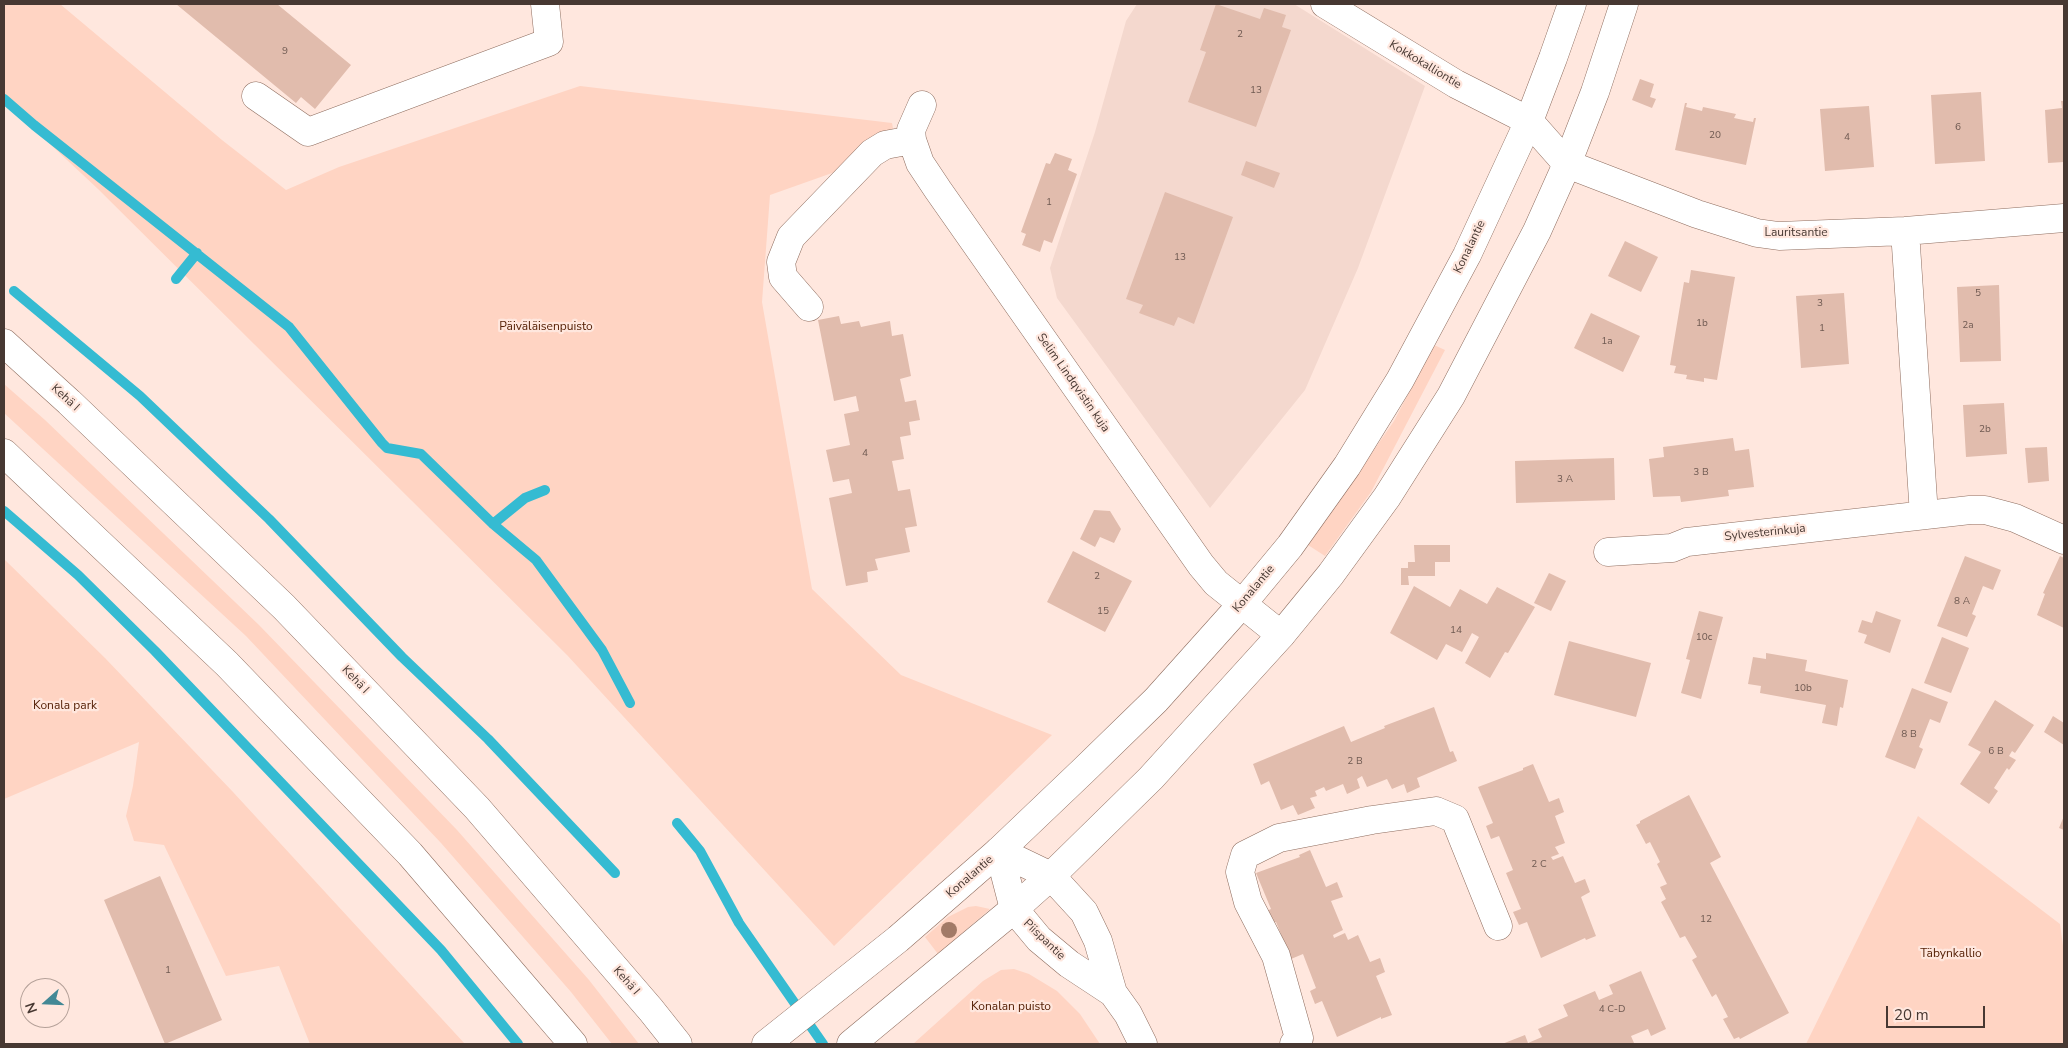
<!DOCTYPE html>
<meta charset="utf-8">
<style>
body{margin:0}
#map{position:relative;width:2068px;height:1048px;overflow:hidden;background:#ffe7de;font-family:"Nunito Sans",sans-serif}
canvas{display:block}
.frame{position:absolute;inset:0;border:5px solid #473832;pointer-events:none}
.north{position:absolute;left:20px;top:978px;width:50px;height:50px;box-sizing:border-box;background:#ffe7de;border:1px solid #b5a199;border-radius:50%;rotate:250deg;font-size:14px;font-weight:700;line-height:20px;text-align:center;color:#473832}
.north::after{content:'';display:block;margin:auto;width:18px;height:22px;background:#438895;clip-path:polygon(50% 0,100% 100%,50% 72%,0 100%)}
.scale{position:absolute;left:1886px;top:1006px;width:99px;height:22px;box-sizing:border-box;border:2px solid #473832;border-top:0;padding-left:6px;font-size:15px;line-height:18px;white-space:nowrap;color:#473832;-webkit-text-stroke:4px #ffe7de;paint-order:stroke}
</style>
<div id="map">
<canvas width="2068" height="1048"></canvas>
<div class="frame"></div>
<div class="north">N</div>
<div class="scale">20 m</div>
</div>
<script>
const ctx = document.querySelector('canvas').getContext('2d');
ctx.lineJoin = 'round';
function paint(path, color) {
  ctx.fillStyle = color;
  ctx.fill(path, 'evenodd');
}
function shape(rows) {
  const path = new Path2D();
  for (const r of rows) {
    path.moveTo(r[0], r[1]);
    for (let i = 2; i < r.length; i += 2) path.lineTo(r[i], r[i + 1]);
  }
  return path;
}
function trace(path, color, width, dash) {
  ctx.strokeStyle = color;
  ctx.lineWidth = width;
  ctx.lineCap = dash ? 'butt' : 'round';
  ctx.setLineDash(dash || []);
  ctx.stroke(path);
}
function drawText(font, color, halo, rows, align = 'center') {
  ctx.font = font + ' "Nunito Sans",sans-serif';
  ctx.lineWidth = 4.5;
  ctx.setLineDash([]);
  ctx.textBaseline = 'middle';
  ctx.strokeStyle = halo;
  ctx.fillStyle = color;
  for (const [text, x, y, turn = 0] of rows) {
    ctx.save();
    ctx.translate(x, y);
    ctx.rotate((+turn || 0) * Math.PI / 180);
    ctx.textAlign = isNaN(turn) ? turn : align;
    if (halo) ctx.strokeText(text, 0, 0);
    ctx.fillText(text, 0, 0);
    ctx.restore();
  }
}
paint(shape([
 [1137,4,1294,4,1425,86,1358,268,1305,390,1210,508,1057,298,1050,268,1095,132,1126,21]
]), '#f4d8ce');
paint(shape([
 [4,4,60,4,222,140,286,190,339,167,580,86,892,123,897,150,770,195,762,302,812,589,901,675,1052,735,834,946,567,655,98,189,4,101],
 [1434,345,1445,350,1371,492,1325,556,1308,545,1394,421],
 [4,384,45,420,259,625,457,830,589,980,639,1044,612,1044,571,992,441,843,246,636,4,413],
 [4,559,105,658,233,792,465,1044,310,1044,279,966,226,976,164,845,134,841,126,816,133,786,139,742,4,799],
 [1918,816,2060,924,2064,953,2064,1044,1806,1044],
 [976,906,990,909,938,954,925,937,948,917,968,907],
 [1014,969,1029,974,1057,991,1080,1014,1100,1044,913,1044,983,981,1001,970]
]), '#ffd4c3');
trace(shape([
 [4,99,34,125,289,327,382,443,387,448,421,454,493,524,536,560,602,650,630,703],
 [176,279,197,253],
 [14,291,140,396,269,519,402,657,488,739,615,873],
 [4,511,78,575,155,651,441,950,518,1044],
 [493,524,525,498,545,490],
 [677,823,700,851,739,923,823,1044]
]), '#35bbd2', 10);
paint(shape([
 [176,4,277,4,351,65,315,109,301,97,296,103],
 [1216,4,1260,19,1264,8,1286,15,1282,27,1291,30,1256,127,1188,102,1206,52,1200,50],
 [1640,79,1654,84,1650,97,1656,99,1652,108,1632,100],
 [1981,92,1985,161,1935,164,1931,95],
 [2061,101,2064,101,2064,162,2048,163,2045,110,2062,108],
 [1685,103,1687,103,1686,107,1702,111,1703,107,1736,114,1734,118,1753,122,1754,118,1756,118,1746,165,1675,150],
 [1869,106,1874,167,1825,171,1820,109],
 [1055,153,1072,159,1068,170,1077,174,1052,243,1044,240,1040,252,1022,245,1026,234,1021,232,1046,163,1050,164],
 [1246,161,1280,173,1274,188,1241,175],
 [1165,192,1233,217,1194,324,1178,317,1174,326,1139,313,1143,305,1126,299],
 [1625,241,1658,257,1641,292,1608,276],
 [1691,270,1735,277,1717,380,1704,378,1704,382,1686,379,1687,375,1674,373,1676,366,1670,365,1684,282,1689,283],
 [1999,285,2001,361,1960,362,1957,287],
 [1844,293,1849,364,1801,368,1796,296],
 [1591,313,1640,336,1623,372,1574,348],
 [839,316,841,324,859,321,861,327,890,321,892,336,903,334,911,376,900,379,905,402,916,400,920,420,909,422,911,435,900,437,904,459,892,461,898,491,910,489,917,526,905,528,910,552,875,559,878,570,867,572,868,582,846,586,829,498,852,493,849,479,833,482,826,450,850,445,844,414,859,411,856,396,834,401,818,320],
 [2004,403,2007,454,1966,457,1963,405],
 [1733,438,1735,451,1749,449,1754,487,1728,490,1729,496,1681,502,1680,496,1653,497,1649,459,1664,457,1663,447],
 [2047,447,2049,481,2028,483,2025,448],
 [1614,458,1615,500,1516,503,1515,461],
 [1094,510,1110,511,1121,529,1114,543,1100,537,1095,547,1080,539],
 [1414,545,1450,545,1450,562,1435,562,1435,576,1408,576,1409,585,1401,585,1401,568,1408,568,1408,562,1415,562],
 [1073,551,1132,581,1105,632,1047,602],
 [1965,556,2001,570,1993,590,1983,586,1972,614,1976,616,1967,637,1937,626],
 [2060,556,2064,558,2064,628,2037,615,2045,594,2043,593],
 [1549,573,1566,581,1551,611,1534,603],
 [1414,586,1450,607,1460,589,1487,604,1497,587,1535,607,1508,653,1505,652,1490,678,1465,663,1479,637,1472,633,1462,652,1446,644,1437,660,1390,633],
 [1699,611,1723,617,1701,699,1681,693,1690,660,1686,659],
 [1876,611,1901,620,1890,653,1864,643,1867,635,1858,632,1862,620,1872,623],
 [1942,637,1969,648,1951,693,1924,683],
 [1569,641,1651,663,1636,717,1554,695],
 [1766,653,1807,660,1805,671,1848,680,1843,708,1840,707,1837,726,1822,723,1826,705,1760,693,1761,686,1748,684,1753,657,1766,659],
 [1912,688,1948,702,1940,723,1930,719,1919,747,1923,749,1915,769,1885,757],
 [1995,700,2034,725,2015,753,2012,751,2009,756,2016,760,2009,770,2007,768,1994,788,1998,791,1989,804,1960,784,1981,752,1968,745],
 [1434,707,1450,752,1453,751,1457,761,1417,778,1420,787,1407,793,1404,784,1392,789,1387,779,1367,787,1362,776,1357,779,1360,788,1347,794,1343,784,1326,791,1324,787,1315,791,1317,796,1310,798,1315,808,1298,815,1293,805,1281,810,1269,781,1261,785,1253,764,1344,726,1351,742,1385,728,1384,726],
 [2053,716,2064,723,2064,745,2044,732],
 [1533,764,1549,802,1559,798,1564,812,1555,816,1565,843,1555,847,1559,854,1551,857,1553,860,1563,856,1575,883,1585,879,1590,892,1581,897,1596,936,1586,940,1585,938,1541,958,1527,922,1519,925,1513,912,1521,909,1506,873,1513,870,1499,836,1491,839,1486,826,1493,823,1478,787,1523,770,1523,768],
 [1689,795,1721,857,1710,863,1789,1013,1740,1039,1739,1037,1734,1039,1723,1019,1728,1017,1716,994,1712,997,1692,960,1697,957,1685,936,1680,938,1661,902,1666,899,1660,887,1667,884,1657,864,1660,862,1650,842,1646,844,1636,825,1640,823,1640,821],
 [2064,816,2064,830,2059,828],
 [1310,850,1326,887,1337,882,1343,897,1331,901,1343,930,1333,935,1334,938,1345,933,1348,940,1358,935,1370,962,1380,958,1385,972,1376,976,1392,1015,1381,1019,1381,1017,1337,1037,1322,1001,1315,1004,1310,991,1316,988,1303,954,1291,959,1276,922,1269,925,1264,912,1271,909,1256,873,1300,857,1299,855],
 [160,876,222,1020,165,1044,104,900],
 [1641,971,1666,1029,1651,1036,1648,1029,1631,1036,1634,1043,1631,1044,1502,1044,1525,1035,1528,1043,1542,1037,1538,1029,1568,1016,1563,1005,1595,991,1599,1000,1613,994,1609,985]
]), '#e1bcad');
const minor = shape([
 [1325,4,1456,84,1529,121,1567,164,1697,214,1757,233,1779,236,1905,231,2064,218],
 [256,96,308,132,549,42,545,4],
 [922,105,911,130,912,140,920,163,938,190,1201,565,1216,583,1281,635],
 [1905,231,1924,515],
 [809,307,783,277,781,262,791,237,872,153,885,145,912,140],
 [1608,552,1672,548,1687,542,1970,510,1985,510,2015,518,2064,540],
 [999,851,1051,876,1084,912,1098,941,1113,993,1128,1014,1143,1044],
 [999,851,1014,909,1039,939,1069,964,1113,993],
 [1294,1044,1299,1038,1276,956,1248,902,1240,872,1245,855,1279,838,1372,820,1436,811,1455,819,1498,926]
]);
const major = shape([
 [766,1044,898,939,999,851,1083,771,1156,700,1242,604,1290,546,1347,466,1400,380,1467,255,1529,121,1553,58,1572,4],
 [851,1044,1014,909,1051,876,1151,778,1281,635,1331,574,1387,497,1451,396,1537,231,1567,164,1595,92,1624,4]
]);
const highway = shape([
 [4,343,69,402,284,607,477,808,651,1010,678,1044],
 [4,453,227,664,410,854,573,1044]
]);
trace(minor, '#8e6d5f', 29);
trace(major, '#8e6d5f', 29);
trace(highway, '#8e6d5f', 29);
trace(minor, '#fff', 28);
trace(major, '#fff', 28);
trace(highway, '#fff', 28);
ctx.fillStyle = '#a27a67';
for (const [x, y] of [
 [949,930]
]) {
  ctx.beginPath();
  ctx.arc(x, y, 8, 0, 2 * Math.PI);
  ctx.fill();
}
drawText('10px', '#6e5951', null, [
 ["2",1240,35],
 ["9",285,52],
 ["13",1256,91],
 ["6",1958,128],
 ["20",1715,136],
 ["4",1847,138],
 ["1",1049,203],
 ["13",1180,258],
 ["5",1978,294],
 ["3",1820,304],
 ["1b",1702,324],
 ["2a",1968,326],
 ["1",1822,329],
 ["1a",1607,342],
 ["2b",1985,430],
 ["4",865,454],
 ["3 B",1701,473],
 ["3 A",1565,480],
 ["2",1097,577],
 ["8 A",1962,602],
 ["15",1103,612],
 ["14",1456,631],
 ["10c",1704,638],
 ["10b",1803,689],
 ["8 B",1909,735],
 ["6 B",1996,752],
 ["2 B",1355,762],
 ["2 C",1539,865],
 ["12",1706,920],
 ["1",168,971],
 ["4 C-D",1612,1010]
]);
drawText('12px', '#473832', '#ffe7de', [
 ["Kokkokalliontie",1425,65,31],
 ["Lauritsantie",1796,233],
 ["Konalantie",1470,247,-64],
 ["Selim Lindqvistin kuja",1073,383,55],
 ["Kehä I",65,398,42],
 ["Sylvesterinkuja",1765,533,-6],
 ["Konalantie",1254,589,-50],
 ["Kehä I",355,680,46],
 ["Konalantie",970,877,-41],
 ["Piispantie",1044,940,44],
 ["Kehä I",626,981,49]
]);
drawText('12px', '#552006', '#ffe7de', [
 ["Päiväläisenpuisto",546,327],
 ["Konala park",65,706],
 ["Täbynkallio",1951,954],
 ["Konalan puisto",1011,1007]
]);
</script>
